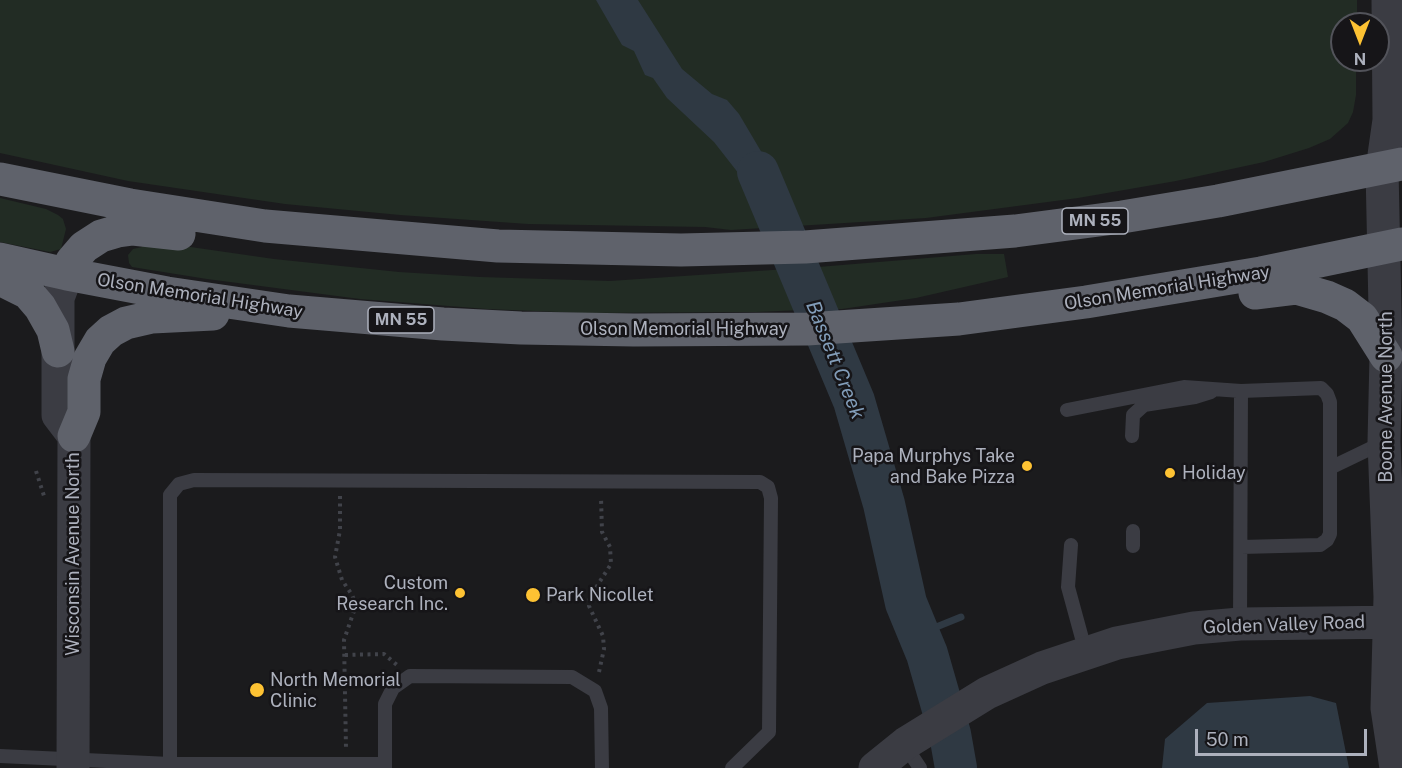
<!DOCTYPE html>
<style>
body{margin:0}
#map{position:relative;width:1402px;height:768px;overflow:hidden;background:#1b1b1d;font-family:"Public Sans",sans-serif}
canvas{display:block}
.north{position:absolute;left:1330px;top:12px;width:60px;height:60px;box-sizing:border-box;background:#161518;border:2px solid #52535a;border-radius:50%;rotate:180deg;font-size:16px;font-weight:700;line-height:24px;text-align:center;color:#adb1bd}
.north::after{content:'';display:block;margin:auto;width:21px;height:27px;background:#fdc233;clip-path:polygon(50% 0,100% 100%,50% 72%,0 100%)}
.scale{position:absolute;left:1195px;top:729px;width:172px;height:27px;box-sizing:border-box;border:3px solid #adb1bd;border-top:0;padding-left:8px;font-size:18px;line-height:21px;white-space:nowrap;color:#adb1bd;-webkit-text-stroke:4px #161518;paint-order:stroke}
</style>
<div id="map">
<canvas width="1402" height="768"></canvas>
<div class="north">N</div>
<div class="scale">50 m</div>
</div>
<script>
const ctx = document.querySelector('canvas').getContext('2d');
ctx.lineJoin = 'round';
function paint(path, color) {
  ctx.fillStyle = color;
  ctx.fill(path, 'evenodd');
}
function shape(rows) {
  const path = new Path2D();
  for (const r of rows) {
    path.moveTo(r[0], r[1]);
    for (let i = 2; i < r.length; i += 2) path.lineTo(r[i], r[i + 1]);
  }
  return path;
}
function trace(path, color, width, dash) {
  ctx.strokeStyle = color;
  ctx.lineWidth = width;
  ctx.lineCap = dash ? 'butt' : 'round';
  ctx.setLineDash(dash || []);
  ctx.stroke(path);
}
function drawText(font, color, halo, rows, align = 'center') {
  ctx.font = font + ' "Public Sans",sans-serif';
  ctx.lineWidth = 5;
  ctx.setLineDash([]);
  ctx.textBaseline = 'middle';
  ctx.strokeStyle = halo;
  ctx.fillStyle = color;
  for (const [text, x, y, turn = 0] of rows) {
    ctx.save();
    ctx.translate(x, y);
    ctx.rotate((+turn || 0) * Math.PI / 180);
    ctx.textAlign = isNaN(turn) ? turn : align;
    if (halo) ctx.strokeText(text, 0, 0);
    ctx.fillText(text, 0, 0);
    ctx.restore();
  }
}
paint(shape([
 [0,0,1357,0,1357,24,1342,24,1342,60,1356,60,1356,95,1353,112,1348,123,1330,139,1309,148,1264,162,1176,181,1078,198,926,218,731,230,705,227,528,224,400,215,285,204,128,181,0,153],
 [0,198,46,209,58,215,63,219,66,229,61,249,50,252,0,242],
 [142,240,274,259,399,272,480,277,610,281,787,269,803,310,756,312,582,313,487,309,360,299,207,279,132,267,129,263,128,255,133,249,142,247],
 [976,254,1004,254,1008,277,916,298,842,309,824,309,806,268]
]), '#222c24');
paint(shape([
 [596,0,638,0,682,69,712,94,727,100,739,114,762,153,771,161,792,219,788,226,768,227,767,224,759,220,750,188,714,142,667,98,653,78,645,75,634,51,622,45],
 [806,268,824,309,803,310,787,269],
 [1310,696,1336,703,1349,768,1162,768,1165,739,1207,703]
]), '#2f3943');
trace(shape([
 [919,634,961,617]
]), '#2f3943', 7);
trace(shape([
 [758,172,854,401,884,504,906,603,927,654,950,734,956,768]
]), '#2f3943', 42);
trace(shape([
 [36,471,45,499],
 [340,496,340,530,335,557,342,580,352,595,356,605,344,640,346,748],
 [345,655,384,654,397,665],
 [599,672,604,649,603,636,589,606,590,597,611,564,610,547,602,532,601,497]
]), '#41434a', 4, [3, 4.5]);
trace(shape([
 [1067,410,1184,387,1241,391,1321,388,1327,394,1330,402,1330,534,1327,540,1320,545,1241,547],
 [1132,436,1133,415,1144,405,1195,397,1211,392],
 [1330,468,1384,442],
 [1133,531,1133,546],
 [1071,545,1068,587,1086,653],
 [1240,624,1241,391],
 [904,744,920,768],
 [0,756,170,764,385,764],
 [170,768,170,495,179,484,194,480,760,482,768,487,771,498,769,732,732,768],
 [385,768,385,704,393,688,410,676,572,677,595,691,601,708,602,768]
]), '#3b3c43', 14);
trace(shape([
 [1388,0,1389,120,1382,169,1386,356,1384,442,1390,597,1387,708,1396,768],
 [67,274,58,298,58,415,74,436,73,768],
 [875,768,906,743,987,693,1042,668,1117,643,1194,628,1240,624,1402,622]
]), '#3b3c43', 33);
trace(shape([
 [0,179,130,205,265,226,498,246,681,250,805,247,1015,231,1122,217,1218,201,1402,164],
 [0,259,67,274,167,293,289,311,443,324,521,328,634,330,807,329,959,319,1086,302,1261,273,1402,244],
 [67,274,72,261,84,247,101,236,118,231,133,229,179,234],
 [0,279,28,293,40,307,53,330,58,351],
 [1255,293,1296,288,1327,297,1345,305,1362,318,1386,356],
 [74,436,84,412,84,379,90,358,100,341,111,331,126,323,152,317,213,314]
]), '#5f626b', 33);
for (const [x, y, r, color] of [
 [1027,466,6,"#fdc233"],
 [1170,473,6,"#fdc233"],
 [460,593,6,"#fdc233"],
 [533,595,8,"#fdc233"],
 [257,690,8,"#fdc233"]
]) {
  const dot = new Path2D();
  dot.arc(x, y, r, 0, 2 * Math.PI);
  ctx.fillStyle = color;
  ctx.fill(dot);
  trace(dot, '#161518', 2);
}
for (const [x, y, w] of [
 [1095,221,66],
 [401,320,66]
]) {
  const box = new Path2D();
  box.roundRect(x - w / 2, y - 13, w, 26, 4.5);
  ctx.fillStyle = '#161518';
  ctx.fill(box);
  trace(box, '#adb1bd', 1.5);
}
drawText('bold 16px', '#adb1bd', null, [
 ["MN 55",1095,221],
 ["MN 55",401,320]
]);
drawText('18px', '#adb1bd', '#161518', [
 ["Olson Memorial Highway",1167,288,-9],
 ["Olson Memorial Highway",200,296,9],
 ["Olson Memorial Highway",684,329],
 ["Boone Avenue North",1386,397,-90],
 ["Wisconsin Avenue North",73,554,-90],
 ["Golden Valley Road",1284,625,-2]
]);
drawText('18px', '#adb1bd', '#161518', [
 ["Papa Murphys Take",1015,456,"right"],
 ["and Bake Pizza",1015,477,"right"],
 ["Holiday",1182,473],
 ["Custom",448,583,"right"],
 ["Research Inc.",448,604,"right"],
 ["Park Nicollet",546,595],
 ["North Memorial",270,680],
 ["Clinic",270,701]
], 'left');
drawText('italic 20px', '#829db9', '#161518', [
 ["Bassett Creek",835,360,68]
]);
</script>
